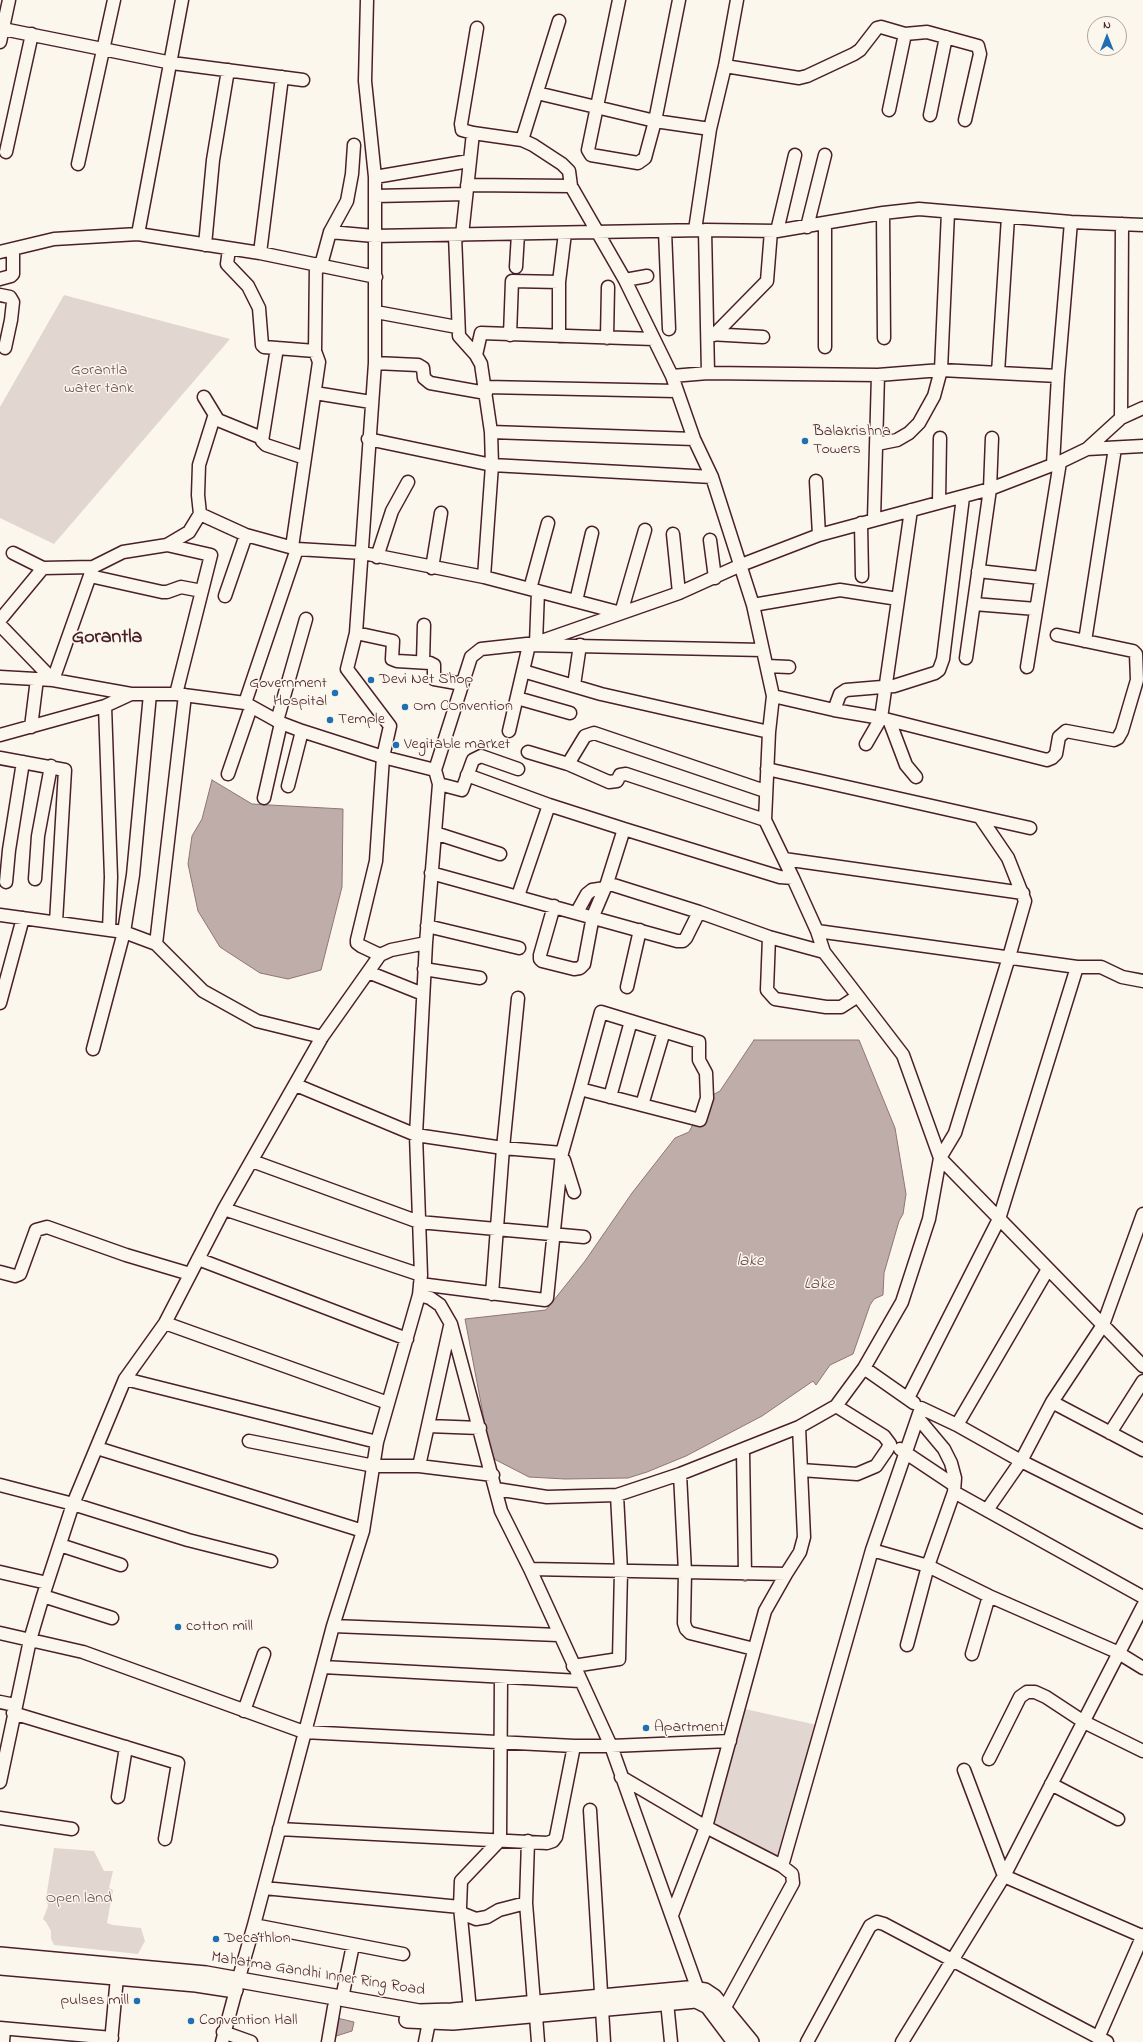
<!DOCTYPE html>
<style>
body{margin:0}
#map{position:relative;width:1143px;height:2042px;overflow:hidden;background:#fbf7ec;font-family:"Indie Flower",sans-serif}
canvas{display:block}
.north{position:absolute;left:1087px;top:16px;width:40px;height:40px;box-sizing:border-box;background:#fbf7ec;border:1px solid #b4a19f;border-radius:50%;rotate:0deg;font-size:11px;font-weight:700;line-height:16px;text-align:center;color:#4a1f2b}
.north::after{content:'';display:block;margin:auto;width:14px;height:18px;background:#1f6fb2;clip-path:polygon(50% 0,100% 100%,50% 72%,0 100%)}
</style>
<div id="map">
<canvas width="1143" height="2042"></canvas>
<div class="north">N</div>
</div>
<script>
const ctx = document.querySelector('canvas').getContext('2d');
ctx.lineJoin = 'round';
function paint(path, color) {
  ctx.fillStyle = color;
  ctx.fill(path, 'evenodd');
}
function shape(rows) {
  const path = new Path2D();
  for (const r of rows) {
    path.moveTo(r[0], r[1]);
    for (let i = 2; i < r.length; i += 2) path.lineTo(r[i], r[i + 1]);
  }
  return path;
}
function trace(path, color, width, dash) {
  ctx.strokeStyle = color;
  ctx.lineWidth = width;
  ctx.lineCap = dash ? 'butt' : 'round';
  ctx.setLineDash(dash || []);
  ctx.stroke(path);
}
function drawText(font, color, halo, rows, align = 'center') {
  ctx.font = font + ' "Indie Flower",sans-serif';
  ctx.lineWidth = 3;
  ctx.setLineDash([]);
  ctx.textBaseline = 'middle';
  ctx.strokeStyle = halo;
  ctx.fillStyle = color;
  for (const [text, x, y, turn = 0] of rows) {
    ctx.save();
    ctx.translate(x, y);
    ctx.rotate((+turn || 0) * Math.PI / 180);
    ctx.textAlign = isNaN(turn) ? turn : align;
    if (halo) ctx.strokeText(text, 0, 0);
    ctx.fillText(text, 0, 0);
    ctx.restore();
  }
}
paint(shape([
 [64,295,230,339,54,544,0,518,0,407],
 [745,1709,817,1725,776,1859,715,1823,718,1807],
 [54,1848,94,1851,104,1871,113,1871,109,1888,113,1890,107,1923,113,1925,141,1928,145,1941,138,1954,54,1945,51,1939,51,1931,46,1922,43,1919,48,1906,46,1898]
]), '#e2d7d0');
const water = shape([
 [212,780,252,804,343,809,342,887,321,970,288,979,260,973,220,947,198,911,188,864,192,836,202,819,212,780],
 [754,1040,859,1040,895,1128,906,1194,903,1214,899,1221,884,1273,883,1295,874,1299,870,1305,853,1354,830,1365,816,1385,813,1381,762,1416,686,1456,647,1472,628,1478,565,1479,529,1477,496,1460,491,1456,465,1319,546,1310,585,1261,632,1193,675,1138,689,1132,707,1098,720,1091,754,1040],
 [337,2018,354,2022,352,2031,330,2038,337,2018]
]);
paint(water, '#bfadaa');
trace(water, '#907477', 1);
const minor = shape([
 [367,0,365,81,375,177,375,363,356,633,347,669,390,726,383,757,376,861,357,940,357,943,361,946,380,955],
 [619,0,588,150,591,155,638,163,645,158,655,121,679,0],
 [477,28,461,124,462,130,473,133,522,140,533,145,562,164,569,171,571,186,625,280,672,376,694,439,712,477,753,605,773,696,769,732,765,820,793,878,817,931,824,952,903,1055,940,1158,1143,1366],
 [3,29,172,63,303,80],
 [0,42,9,0],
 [725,66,799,78,807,76,854,54,860,50,877,28,881,27,905,34,927,32,978,46,980,54,965,120],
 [537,93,655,121,710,129,695,230],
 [889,110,905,34],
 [930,115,946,37],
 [710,129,725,66,737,0],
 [522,140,559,21],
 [6,152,32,34],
 [78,164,114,0],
 [375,177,469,161],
 [467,185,571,186],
 [375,196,466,194],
 [883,213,884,338],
 [825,224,825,347],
 [807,227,825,155],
 [705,230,708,373],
 [665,231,669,329],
 [777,231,795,155],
 [330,232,374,236,705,230,777,231,883,213,919,209,1071,222,1143,225],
 [138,234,182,0],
 [455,235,459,336,476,355,481,364,491,432,492,465,484,577],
 [462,235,473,133],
 [205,245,213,160,228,70],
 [229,249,227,264,248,286,259,308,262,345,264,347,315,351],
 [0,252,54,239,138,234,260,253,376,277],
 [260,253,282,77],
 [321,265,330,232,347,201,352,174,354,145],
 [516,267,518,234],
 [0,279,11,276,13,274,13,249],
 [625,280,647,276],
 [0,295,10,297,13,302,11,320,5,348],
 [376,312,457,327],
 [709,334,763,337],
 [510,335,512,281,559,282],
 [714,335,767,281,771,231],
 [559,336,559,282,565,233],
 [607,338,608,287],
 [277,348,262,441,266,445,305,458],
 [476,355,481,333,654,339],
 [375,363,418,365,423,368,424,378,430,383,486,393],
 [998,373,1008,217],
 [672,376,708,373,878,375,941,370,1058,376],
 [486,387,676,391],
 [315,393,371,402],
 [204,397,218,420,262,438],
 [1121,418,1122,224],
 [491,432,694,439],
 [368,439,492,465,712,477],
 [877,444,897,440,909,433,919,423,934,396,941,370,948,212],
 [1087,449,1121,418,1143,408],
 [1053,464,1058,376,1071,222],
 [816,481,819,535],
 [939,502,940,438],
 [200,514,198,495,199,465,214,417],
 [874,519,878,375],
 [861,523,862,576],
 [673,534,679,593],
 [710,540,715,578],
 [167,545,211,555,176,694],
 [292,547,319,362,315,351,316,264],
 [13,553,43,568],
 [377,557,392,511,408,482],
 [432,568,441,513],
 [978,571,1041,578],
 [90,576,162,592,167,592,181,587,202,591],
 [530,589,548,523],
 [225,596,246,535],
 [576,601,592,533],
 [974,604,1036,609],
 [753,605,840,590,898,599],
 [0,620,43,568,93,567,123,552,167,545,189,532,200,514,246,535,297,549,363,553,484,577,621,613,645,530],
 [0,625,53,680,93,567],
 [356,633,393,641,392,659,397,661,430,663,434,665,434,679,462,684],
 [1085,641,1115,448],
 [536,643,538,591],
 [966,658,990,489,992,438],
 [423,662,424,625],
 [767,666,789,667],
 [1027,667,1060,462],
 [523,671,601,694,769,732],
 [0,677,53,680,131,694],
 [574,685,580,645],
 [773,696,834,710,881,718,1047,760,1052,758,1056,754,1059,737,1066,731,1114,740,1118,738,1122,731,1137,680,1136,654,1133,651,1057,635],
 [517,698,570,713],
 [245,703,297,549],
 [105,706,111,877,109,930],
 [834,710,840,694,846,690,894,686,935,673,939,670,943,659,963,497],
 [889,720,906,765,916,777],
 [277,721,306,619],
 [31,727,37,679],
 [509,731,529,645,763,650],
 [0,735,105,706,131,694,176,694,245,703,281,723,302,731,383,757,435,770,471,657,481,649,536,643,679,593,741,565,819,535,990,489,1060,462,1087,449,1143,446],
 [866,744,881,718,911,510],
 [528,752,568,764,609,782,617,781,620,775,626,774,765,820],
 [0,758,65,770,56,922],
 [568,764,585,736,594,733,765,791],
 [767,769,1030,828],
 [228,774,251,707],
 [467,775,549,805,624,829],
 [439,784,462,790,473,760,481,756,518,769],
 [288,786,302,731],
 [264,798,281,723],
 [435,833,500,854],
 [784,859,1023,893],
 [431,873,677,941,683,941,686,938,699,912],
 [793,878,780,877,624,829,607,883,699,912,769,937,824,952],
 [35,879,38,836,51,766],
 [6,882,9,850,23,762],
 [518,896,549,805],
 [554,906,540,955,540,959,542,961,574,969,580,968,584,964,593,916,607,883],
 [577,912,587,894,592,890,605,888],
 [0,915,124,932,156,944,203,991,257,1021,322,1037],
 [427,926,519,948],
 [817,931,1077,967,999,1219,908,1398],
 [769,937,767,990,775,999,826,1007,841,1007,858,996],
 [156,944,185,695],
 [1077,967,1101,967,1122,977,1143,981],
 [424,969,480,978],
 [368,972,423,994],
 [627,987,640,930],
 [0,1003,23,918],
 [93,1049,124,932,133,875,150,694],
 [296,1085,416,1135,503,1148,518,998],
 [610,1097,631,1021],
 [642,1105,664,1031],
 [564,1160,574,1192],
 [252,1161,419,1222,584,1237],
 [224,1209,421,1275],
 [198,1259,407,1339],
 [0,1272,15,1276,20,1274,36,1230,47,1227,126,1255,190,1274],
 [420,1284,545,1300,547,1298,562,1153,580,1089,601,1012,699,1042,699,1060,706,1073,707,1098,700,1120,580,1089],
 [492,1294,503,1148,562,1153],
 [419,1295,430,1298,440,1305,451,1324,501,1511,530,1569,611,1746,698,1990],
 [165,1323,388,1403],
 [864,1368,914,1403],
 [125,1379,377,1442],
 [1052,1402,1143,1450],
 [957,1425,1021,1461,1052,1402,1103,1325,1143,1214],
 [428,1426,480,1428],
 [1110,1433,1143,1381],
 [249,1441,374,1466,419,1466,493,1475],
 [97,1448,363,1531],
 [900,1449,954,1485],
 [743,1450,745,1574],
 [419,1466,450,1326],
 [801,1470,857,1474,876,1466,887,1450,890,1444,884,1436,836,1406],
 [680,1474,685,1572,684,1623,686,1629,690,1633,754,1649],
 [0,1485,73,1504,188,1540,271,1561],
 [496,1489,547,1497,617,1495,680,1474,799,1427,836,1406,864,1368,902,1302,929,1219,940,1158,955,1133,1009,957,1025,901,1008,858,980,817],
 [954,1492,1143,1597],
 [987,1510,1021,1461,1143,1522],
 [60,1545,121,1565],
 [872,1550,928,1566,989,1596,1117,1652,1143,1668],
 [530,1569,786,1574,800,1552,804,1537,799,1427],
 [0,1572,47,1583],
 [43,1596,112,1618],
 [333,1626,558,1635],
 [0,1633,83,1652,304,1732,574,1746,611,1746,730,1741],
 [907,1645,928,1566,954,1492,955,1478,951,1463,944,1449,918,1418],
 [972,1654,989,1596],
 [573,1666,619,1659,621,1571,617,1495],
 [323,1667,580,1681],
 [0,1702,15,1705],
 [244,1711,264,1654],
 [13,1713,178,1763,165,1839],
 [989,1759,1020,1697,1027,1692,1035,1692,1046,1697,1084,1722,1143,1751],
 [964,1770,1004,1876,1142,1936],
 [621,1777,706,1827,782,1866,872,1550,921,1408,957,1425,1048,1269],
 [0,1782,30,1640,43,1596,73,1504,125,1379,165,1323,224,1209,322,1037,380,955,391,950,426,943],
 [1051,1784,1118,1819],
 [118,1797,126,1747],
 [590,1810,604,2042],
 [0,1818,72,1829],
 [279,1829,547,1843,553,1841,556,1837,574,1746],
 [528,1841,526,1903,534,2003],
 [264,1888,460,1907],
 [461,1913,476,1919,487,1917,499,1910,526,1903],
 [672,1915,706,1827,765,1611,786,1574],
 [254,1925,403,1954],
 [238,1981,254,1925,333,1626,363,1531,377,1442,419,1295,421,1275,416,1135,426,943,439,784,435,770],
 [342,1998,353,1945],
 [667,2002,671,2042],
 [724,2009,793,1883,792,1874,782,1866],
 [470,2010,460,1907,461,1881,500,1840,501,1677],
 [536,2016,538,2042],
 [0,2028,112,2038],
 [223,2032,251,2042],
 [1098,2038,1143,1935],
 [3,2042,4,2029],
 [111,2042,117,1977],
 [222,2042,236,1990],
 [328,2042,334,2007],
 [425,2042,429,2022],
 [807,2042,870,1926,877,1922,884,1924,1107,2042],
 [902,2042,1004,1876,1143,1606]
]);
const major = shape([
 [0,1955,206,1974,419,2012,452,2011,687,1989,698,1990,705,1991,714,1997,751,2042],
 [0,1967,196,1984,235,1990],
 [407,2020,453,2022,696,2000,708,2006,735,2042]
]);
trace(minor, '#4a1f2b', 15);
trace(major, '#4a1f2b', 18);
trace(minor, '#fbf7ec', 12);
trace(major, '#fbf7ec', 15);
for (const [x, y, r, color] of [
 [805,441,4,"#1f6fb2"],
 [371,680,4,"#1f6fb2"],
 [335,693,4,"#1f6fb2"],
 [405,707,4,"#1f6fb2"],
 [330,720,4,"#1f6fb2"],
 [396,745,4,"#1f6fb2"],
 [178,1627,4,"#1f6fb2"],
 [646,1728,4,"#1f6fb2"],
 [216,1939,4,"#1f6fb2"],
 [137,2001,4,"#1f6fb2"],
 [191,2021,4,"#1f6fb2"]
]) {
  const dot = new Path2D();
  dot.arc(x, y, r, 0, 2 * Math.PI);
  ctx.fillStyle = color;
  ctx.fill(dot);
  trace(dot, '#fbf7ec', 1.5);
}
drawText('16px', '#704d54', '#fbf7ec', [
 ["Gorantla",99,371],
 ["water tank",99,389],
 ["Open land",79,1899]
]);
drawText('16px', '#4a1f2b', '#fbf7ec', [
 ["Balakrishna",813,432],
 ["Towers",813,450],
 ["Devi Net Shop",379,680],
 ["Government",327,684,"right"],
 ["Hospital",327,702,"right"],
 ["Om COnvention",413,707],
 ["Temple",338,720],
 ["Vegitable market",404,745],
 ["cotton mill",186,1627],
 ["Apartment",654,1728],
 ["Decathlon",224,1939],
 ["pulses mill",129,2001,"right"],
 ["Convention Hall",199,2021]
], 'left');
drawText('16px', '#4a1f2b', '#fbf7ec', [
 ["Mahatma Gandhi Inner Ring Road",318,1975,9]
]);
drawText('italic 17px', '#6d4a51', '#fbf7ec', [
 ["lake",750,1262],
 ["Lake",819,1285]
]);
drawText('bold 20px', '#4a1f2b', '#fbf7ec', [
 ["Gorantla",107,639]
]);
</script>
